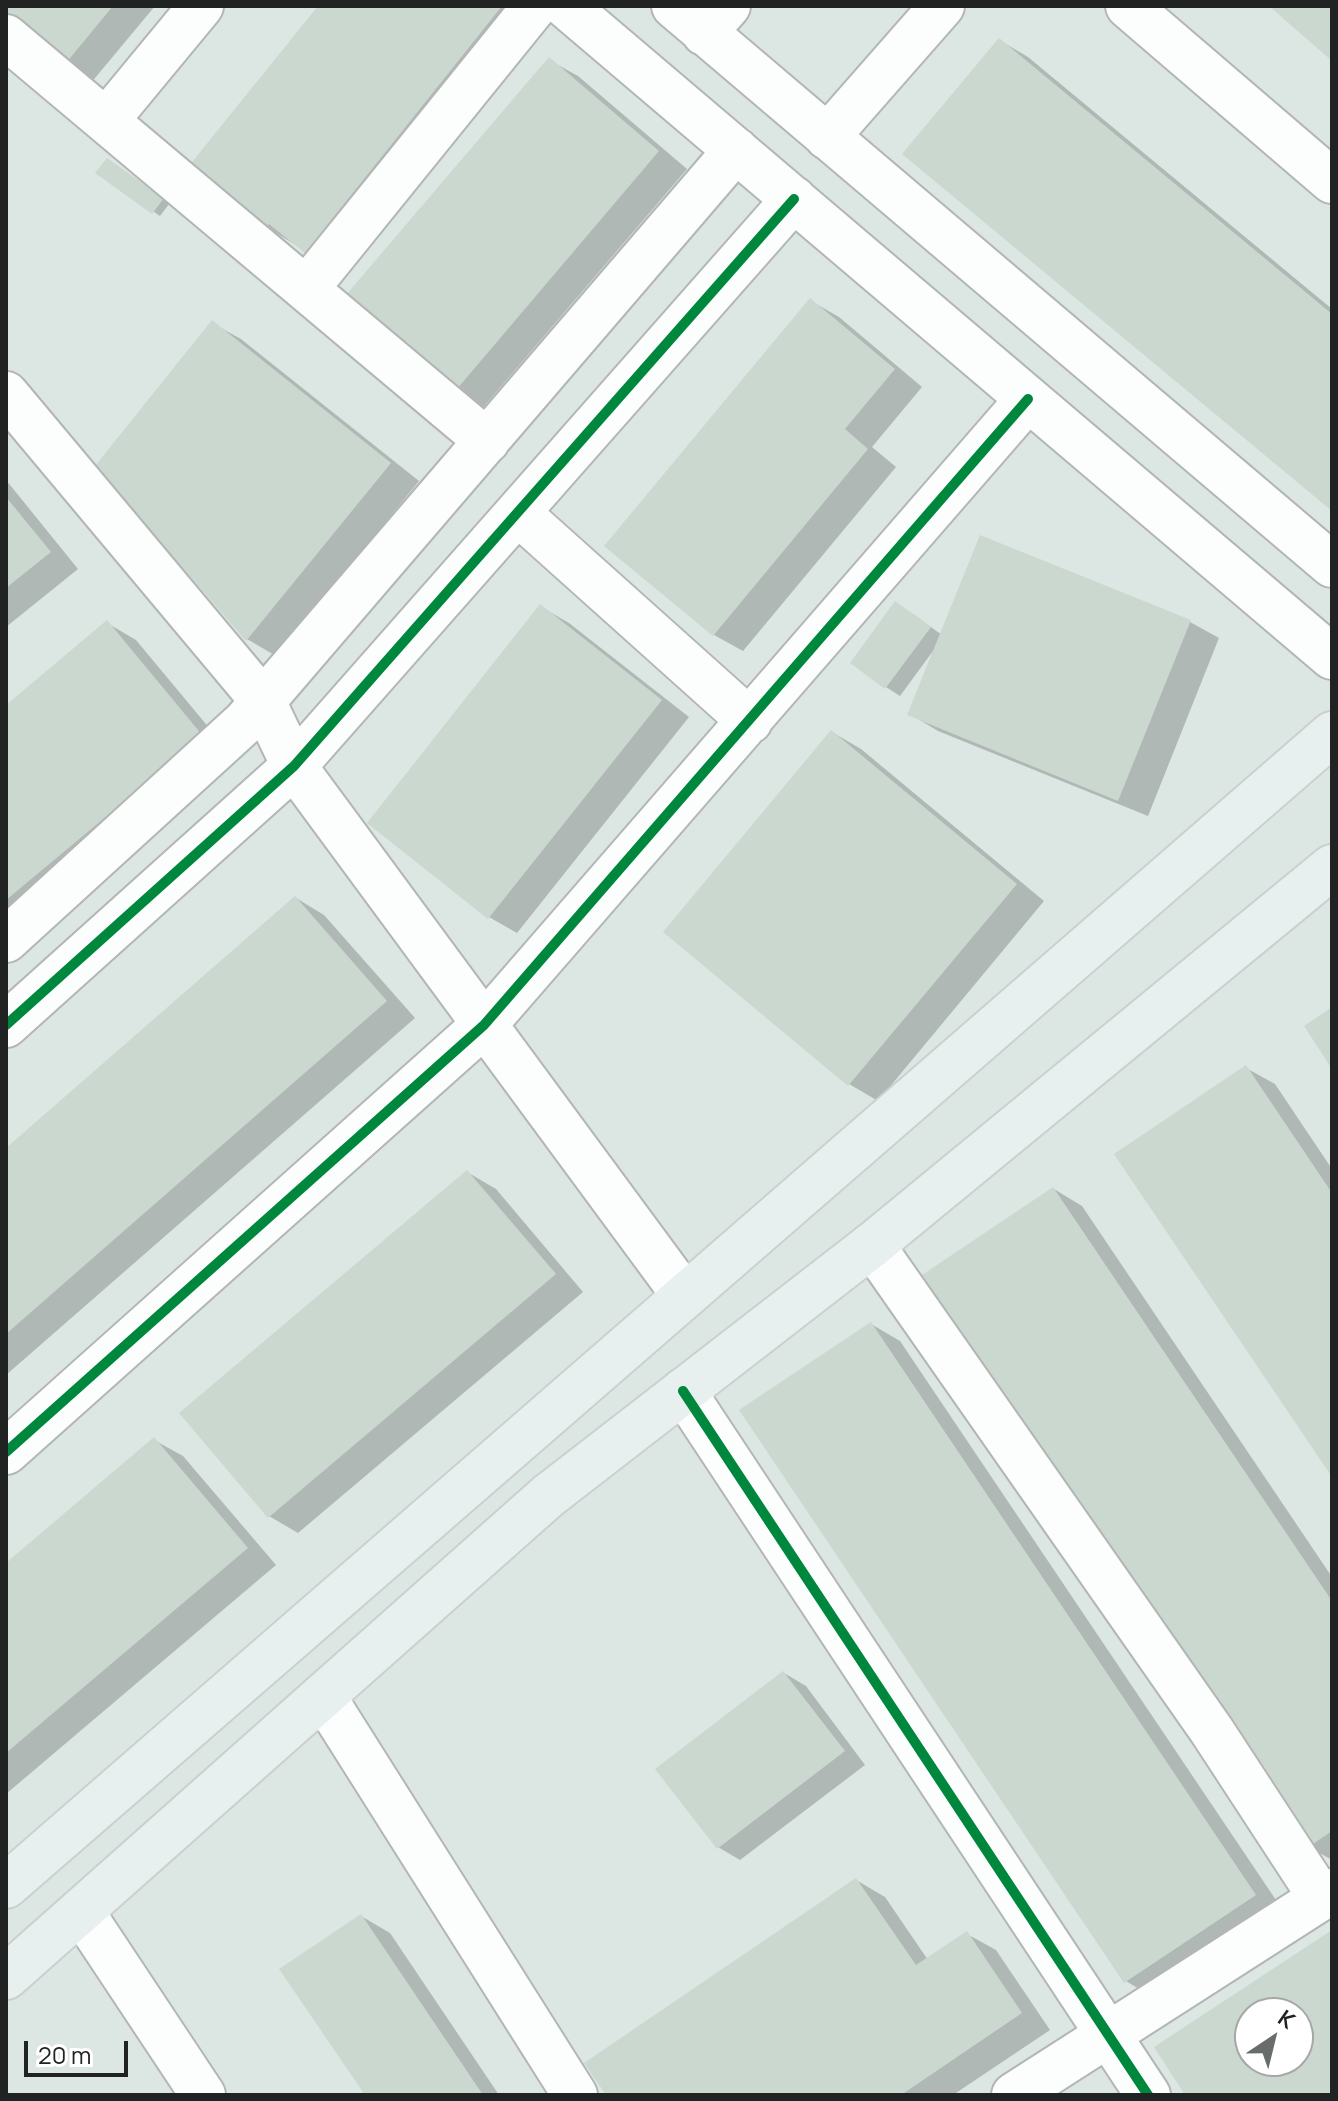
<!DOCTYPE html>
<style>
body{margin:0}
#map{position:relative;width:1338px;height:2101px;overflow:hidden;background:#eef3f1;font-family:Manrope,sans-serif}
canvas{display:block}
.frame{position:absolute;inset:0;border:8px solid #202322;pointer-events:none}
.north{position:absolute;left:1234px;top:1997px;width:80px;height:80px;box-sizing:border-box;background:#fff;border:2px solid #a6a7a7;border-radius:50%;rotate:35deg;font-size:22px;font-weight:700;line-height:32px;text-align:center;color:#202322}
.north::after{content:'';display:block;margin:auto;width:28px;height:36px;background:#686c6a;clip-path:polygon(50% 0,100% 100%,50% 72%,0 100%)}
.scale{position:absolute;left:24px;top:2041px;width:104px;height:36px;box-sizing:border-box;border:4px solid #202322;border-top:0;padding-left:10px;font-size:24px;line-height:28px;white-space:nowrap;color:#202322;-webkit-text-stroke:6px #fff;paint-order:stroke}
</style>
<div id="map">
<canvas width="1338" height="2101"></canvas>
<div class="frame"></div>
<div class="north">K</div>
<div class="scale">20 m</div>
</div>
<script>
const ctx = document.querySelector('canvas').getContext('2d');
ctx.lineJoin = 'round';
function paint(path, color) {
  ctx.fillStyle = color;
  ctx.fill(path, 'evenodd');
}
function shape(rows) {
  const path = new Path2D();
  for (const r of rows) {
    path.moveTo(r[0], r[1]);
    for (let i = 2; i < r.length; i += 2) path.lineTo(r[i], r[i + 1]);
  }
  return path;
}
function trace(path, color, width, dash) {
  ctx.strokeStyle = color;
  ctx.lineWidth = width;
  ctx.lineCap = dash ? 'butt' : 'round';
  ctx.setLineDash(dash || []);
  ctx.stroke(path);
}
paint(shape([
 [6,6,1332,6,1332,2095,6,2095],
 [1250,2013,1298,2013,1298,2061,1250,2061]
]), '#dce6e3');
paint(shape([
 [6,6,155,6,90,84],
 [320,6,516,6,334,268,266,227],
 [999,40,1028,57,1332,309,1332,508],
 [549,60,578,76,687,169,480,411,452,394],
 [114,164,169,204,160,216,98,173],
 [811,301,839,317,922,387,872,447,896,467,743,651,714,635,607,546],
 [212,323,241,339,419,481,276,656,247,639],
 [6,480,78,569,6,627],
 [541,607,569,623,689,717,517,933,489,917],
 [910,612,942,635,1190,622,1219,638,1148,816,938,731,910,714,933,651,900,696,886,687],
 [107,623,136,640,230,753,6,940,6,707],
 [832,732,861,749,1044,901,878,1101,849,1084,666,932],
 [296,898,324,915,415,1018,6,1375,6,1151],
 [1246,1068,1275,1084,1332,1169,1332,1474],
 [467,1172,496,1189,583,1292,298,1533,269,1516],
 [1054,1189,1082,1206,1332,1577,1332,1860,1309,1847],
 [871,1324,900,1341,1284,1912,1154,1998,1126,1981],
 [154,1440,183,1456,276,1565,6,1794,6,1565],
 [784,1673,806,1686,865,1765,740,1860,718,1847],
 [856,1880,885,1897,928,1960,967,1934,996,1950,1050,2030,953,2095,608,2095],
 [361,1916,390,1933,499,2095,367,2095]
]), '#0003');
paint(shape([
 [6,6,113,6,61,69,6,23],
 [318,6,502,6,305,253,269,224,265,229,188,167],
 [1269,6,1332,6,1332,61],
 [999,38,1332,314,1332,511,902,154],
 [549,57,659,151,451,396,340,302],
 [107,158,164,198,152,214,95,173],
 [810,298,895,369,845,429,868,449,713,636,604,546],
 [212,320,391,463,246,641,95,466],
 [6,497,51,552,6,588],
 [980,535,1191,620,1118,801,907,715],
 [895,601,931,627,885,689,850,663],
 [540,604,662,700,488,919,367,823],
 [107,620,203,736,6,900,6,705],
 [831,730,1017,884,848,1086,663,932],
 [295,896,387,1001,6,1334,6,1148],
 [1332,1007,1332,1069,1304,1026],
 [1246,1065,1332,1193,1332,1477,1114,1154],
 [467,1170,556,1274,268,1518,179,1413],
 [1053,1187,1332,1601,1332,1831,1307,1848,922,1275],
 [871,1322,1256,1895,1124,1983,739,1410],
 [154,1437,248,1548,6,1753,6,1563],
 [783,1671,845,1751,717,1849,655,1769],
 [856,1878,916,1965,967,1931,1022,2013,901,2095,606,2095,584,2063],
 [361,1914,483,2095,365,2095,279,1969],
 [1332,1930,1332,2095,1185,2095,1154,2047],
 [1250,2013,1298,2013,1298,2061,1250,2061]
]), '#cbd8d0');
const minor = shape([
 [566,6,1332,657],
 [674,6,1332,565],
 [1128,6,1332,181],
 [704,33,728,6],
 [6,37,487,441],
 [106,121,201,6],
 [827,137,942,6],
 [307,288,535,6],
 [6,394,263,701,294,766,684,1295],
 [519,514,750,721],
 [6,940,245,722,736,150],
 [6,1025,294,766,794,199],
 [872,1245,1212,1731,1321,1898],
 [683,1391,1148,2095],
 [6,1452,484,1025,1028,399],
 [323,1696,575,2095],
 [81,1911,203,2095],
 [1014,2095,1332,1891]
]);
const major = shape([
 [6,1886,1332,734],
 [6,1977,548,1496,872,1245,1332,867]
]);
trace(minor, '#b3b6b4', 48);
trace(major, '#cccfce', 48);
trace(minor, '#fcfdfd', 44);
trace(major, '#e8f0ef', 44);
trace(shape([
 [6,1025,294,766,794,199],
 [683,1391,1148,2095],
 [6,1452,484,1025,1028,399]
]), '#00873e', 10);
</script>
